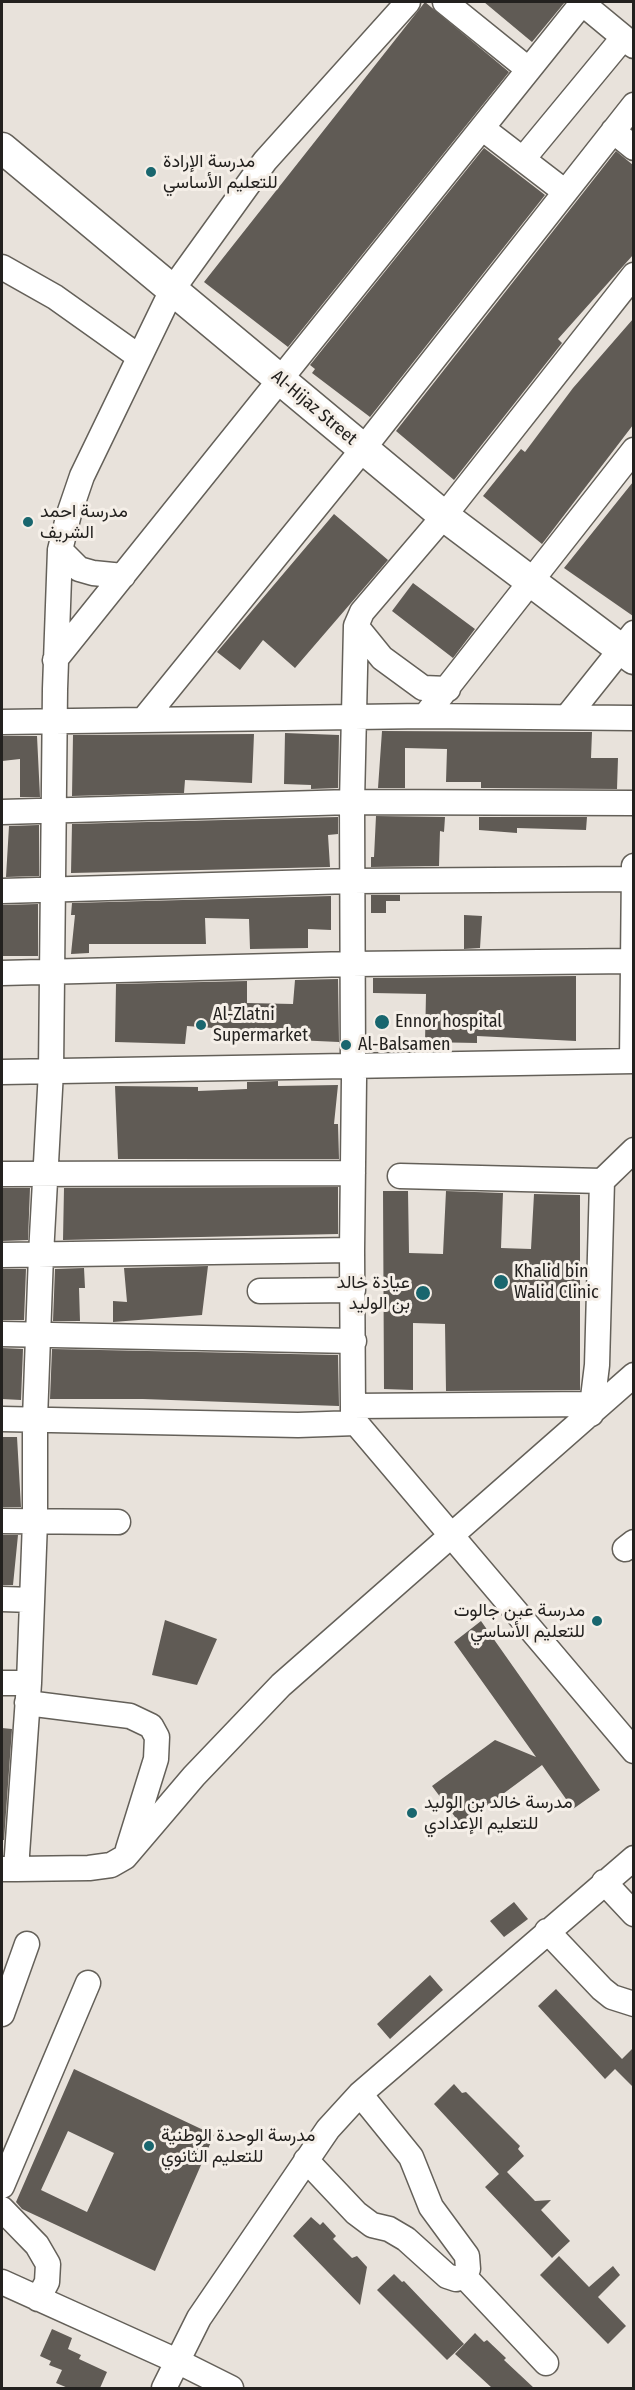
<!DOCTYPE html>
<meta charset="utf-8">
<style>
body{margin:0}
#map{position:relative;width:635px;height:2390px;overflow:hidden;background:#e8e2db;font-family:"Fira Sans Condensed",sans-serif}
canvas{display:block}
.frame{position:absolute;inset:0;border:3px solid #23211f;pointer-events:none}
</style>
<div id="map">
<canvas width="635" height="2390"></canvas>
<div class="frame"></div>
</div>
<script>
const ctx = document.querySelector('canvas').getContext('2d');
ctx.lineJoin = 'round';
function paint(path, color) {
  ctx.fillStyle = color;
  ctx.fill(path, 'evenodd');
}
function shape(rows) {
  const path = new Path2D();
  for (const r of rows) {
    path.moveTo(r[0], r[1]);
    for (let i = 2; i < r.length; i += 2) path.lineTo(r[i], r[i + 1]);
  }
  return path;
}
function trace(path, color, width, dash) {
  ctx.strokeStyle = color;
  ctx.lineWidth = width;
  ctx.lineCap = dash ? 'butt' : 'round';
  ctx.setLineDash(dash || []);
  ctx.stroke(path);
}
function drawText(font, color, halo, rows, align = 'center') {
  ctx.font = font + ' "Fira Sans Condensed",Vazirmatn,sans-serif';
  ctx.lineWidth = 6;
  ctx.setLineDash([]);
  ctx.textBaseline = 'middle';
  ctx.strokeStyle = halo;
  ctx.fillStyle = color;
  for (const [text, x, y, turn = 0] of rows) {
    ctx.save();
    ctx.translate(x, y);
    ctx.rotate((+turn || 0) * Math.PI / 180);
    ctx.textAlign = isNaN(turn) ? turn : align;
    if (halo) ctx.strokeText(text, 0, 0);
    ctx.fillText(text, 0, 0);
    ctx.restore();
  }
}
paint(shape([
 [425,2,509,72,288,347,204,282],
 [484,2,565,2,532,42],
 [484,148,545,195,370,417,312,373,315,369,310,365],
 [616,151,633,165,633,255,558,339,562,343,454,480,396,431],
 [633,319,633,425,542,544,483,496,521,449,525,452,573,388],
 [633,482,633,616,564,568],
 [334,514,388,560,295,668,263,640,240,670,217,652],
 [413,583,475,629,453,658,392,611],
 [382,731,592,732,591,758,618,758,617,789,481,788,481,782,446,782,447,749,405,748,405,788,378,788],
 [285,733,339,735,338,788,311,789,311,785,284,784],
 [254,734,252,783,185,780,184,793,72,796,73,735],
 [2,736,37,736,40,797,20,797,20,759,2,761],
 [376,816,445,817,444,832,440,831,439,866,371,867,371,857,374,857],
 [338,817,338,834,328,835,330,867,71,873,72,824],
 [479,817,587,817,586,830,517,828,517,833,479,830],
 [39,825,39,876,6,877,9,826],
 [371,895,400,895,400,901,386,901,386,913,371,913],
 [331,896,331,930,308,929,308,948,250,949,249,919,205,918,206,944,89,944,89,953,71,954,75,915,71,915,72,903],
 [38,904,38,956,2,956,2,905],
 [464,915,482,916,480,948,464,949],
 [576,976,576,1041,477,1036,477,1043,425,1042,426,994,373,993,373,978],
 [338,979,339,1042,252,1038,252,1031,187,1026,185,1044,115,1042,116,984,247,981,247,1003,293,1004,295,980],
 [278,1081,278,1086,338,1085,334,1124,338,1124,339,1159,118,1159,115,1086,198,1087,198,1091,247,1089,247,1082],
 [338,1187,338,1234,63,1240,64,1188],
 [2,1188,30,1188,28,1240,2,1241],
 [383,1191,408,1191,409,1253,443,1254,446,1191,503,1193,501,1248,531,1249,534,1194,580,1195,580,1390,446,1391,445,1324,413,1323,413,1390,384,1389],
 [208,1266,202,1315,113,1322,113,1301,127,1302,124,1268],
 [84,1268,85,1288,79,1288,80,1321,53,1321,55,1269],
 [2,1269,26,1269,24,1320,2,1320],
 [2,1348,23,1349,21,1400,2,1399],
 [52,1349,338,1355,339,1406,143,1399,50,1399],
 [2,1437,17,1437,21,1507,2,1507],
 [2,1535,18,1535,13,1585,2,1585],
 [165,1620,217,1639,197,1685,152,1675],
 [481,1621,600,1790,573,1809,542,1765,461,1825,432,1786,495,1740,536,1757,454,1642],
 [2,1728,12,1729,4,1840,2,1840],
 [514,1902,528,1919,504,1937,490,1921],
 [430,1975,443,1990,390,2039,377,2024],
 [556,1989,622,2059,633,2048,633,2087,615,2069,605,2079,538,2006],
 [74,2069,214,2135,155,2271,22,2209,16,2202],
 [68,2131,114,2153,87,2212,41,2190],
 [454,2084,462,2093,466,2092,520,2146,518,2149,524,2156,507,2172,535,2201,551,2200,541,2210,570,2241,552,2258,485,2187,499,2174,434,2104],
 [311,2217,320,2225,323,2222,336,2236,333,2239,352,2258,357,2256,367,2267,360,2305,293,2236],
 [559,2256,589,2287,613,2266,620,2275,598,2297,626,2326,608,2344,540,2275],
 [394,2274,402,2282,404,2281,464,2344,447,2360,377,2290],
 [52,2329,72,2338,68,2349,81,2355,79,2359,107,2372,100,2388,68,2388,56,2383,62,2370,49,2365,51,2361,40,2356],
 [475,2333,484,2342,487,2340,506,2358,504,2360,534,2388,492,2388,455,2354]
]), '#605b55');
const minor = shape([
 [445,2,528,69],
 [582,3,634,46],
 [482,128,564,191],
 [613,131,634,148],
 [523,159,623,38],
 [2,267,55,297,138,356],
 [60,550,79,569,93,573,123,576],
 [356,626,382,658,423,688,448,689],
 [55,660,583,2],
 [425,716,634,450],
 [567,717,634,633],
 [144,719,363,449,634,105],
 [2,722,425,716,634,718],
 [2,812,352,802,634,803],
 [2,891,352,881,633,879],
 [2,973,351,964,632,961],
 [632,1061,634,866],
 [353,1065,352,802,356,626,362,612,444,516,634,275],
 [2,1072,634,1061],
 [354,1079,352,1250,353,1411,356,1423,634,1751],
 [2,1174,353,1173],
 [400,1176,602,1181],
 [2,1255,352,1250],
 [260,1291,353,1290],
 [2,1334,354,1341],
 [353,1406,592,1404],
 [591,1414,597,1365,602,1181,634,1150],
 [2,1419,298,1425,356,1423],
 [2,1521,118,1522],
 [625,1549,634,1542],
 [2,1599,32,1600],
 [2,1683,29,1683],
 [27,1703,130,1716,151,1726,157,1737,156,1759,128,1849],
 [2,1869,16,1869,29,1683,35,1521,35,1419,41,1255,51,1071,55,689,60,550,69,514,82,476,172,290,265,161,408,2],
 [16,1869,89,1868,111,1865,125,1857,194,1776,281,1685,634,1375],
 [604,1882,634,1914],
 [547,1931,602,1989,612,1997,634,2004],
 [2,2014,27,1944],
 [360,2094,411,2157,431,2207,467,2256,468,2269,464,2276],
 [306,2160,356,2213,372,2225,389,2229,406,2239,447,2276,456,2279,464,2276],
 [2,2186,88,1983],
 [2,2209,37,2245,48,2264,47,2282,38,2299],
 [464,2276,546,2363],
 [2,2282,177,2361,231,2388],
 [164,2388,199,2318,328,2129,360,2094,634,1858]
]);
const major = shape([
 [2,148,444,516,634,659]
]);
trace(minor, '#646059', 27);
trace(major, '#646059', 33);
trace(minor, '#fff', 24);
trace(major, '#fff', 30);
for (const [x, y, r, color] of [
 [151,172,6,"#19666e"],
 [28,522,6,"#19666e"],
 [382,1022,8,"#19666e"],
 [201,1025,6,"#19666e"],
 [346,1045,6,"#19666e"],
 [501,1282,8,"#19666e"],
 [423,1293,8,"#19666e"],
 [597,1621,6,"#19666e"],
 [412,1813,6,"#19666e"],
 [149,2146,6,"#19666e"]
]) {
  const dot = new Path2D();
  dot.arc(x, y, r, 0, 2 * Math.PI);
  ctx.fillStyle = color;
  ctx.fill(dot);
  trace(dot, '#f5efe8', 2);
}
drawText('18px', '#23211f', '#f5efe8', [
 ["مدرسة الإرادة",163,162],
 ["للتعليم الأساسي",163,183],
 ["مدرسة احمد",40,512],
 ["الشريف",40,533],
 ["Al-Zlatni",213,1015],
 ["Supermarket",213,1036],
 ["Ennor hospital",395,1022],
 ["Al-Balsamen",358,1045],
 ["Khalid bin",514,1272],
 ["Walid Clinic",514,1293],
 ["عيادة خالد",410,1283,"right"],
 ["بن الوليد",410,1304,"right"],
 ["مدرسة عين جالوت",585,1611,"right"],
 ["للتعليم الأساسي",585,1632,"right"],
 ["مدرسة خالد بن الوليد",424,1803],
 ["للتعليم الإعدادي",424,1824],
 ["مدرسة الوحدة الوطنية",161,2136],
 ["للتعليم الثانوي",161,2157]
], 'left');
drawText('18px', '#23211f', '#f5efe8', [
 ["Al-Hijaz Street",314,408,40]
]);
</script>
